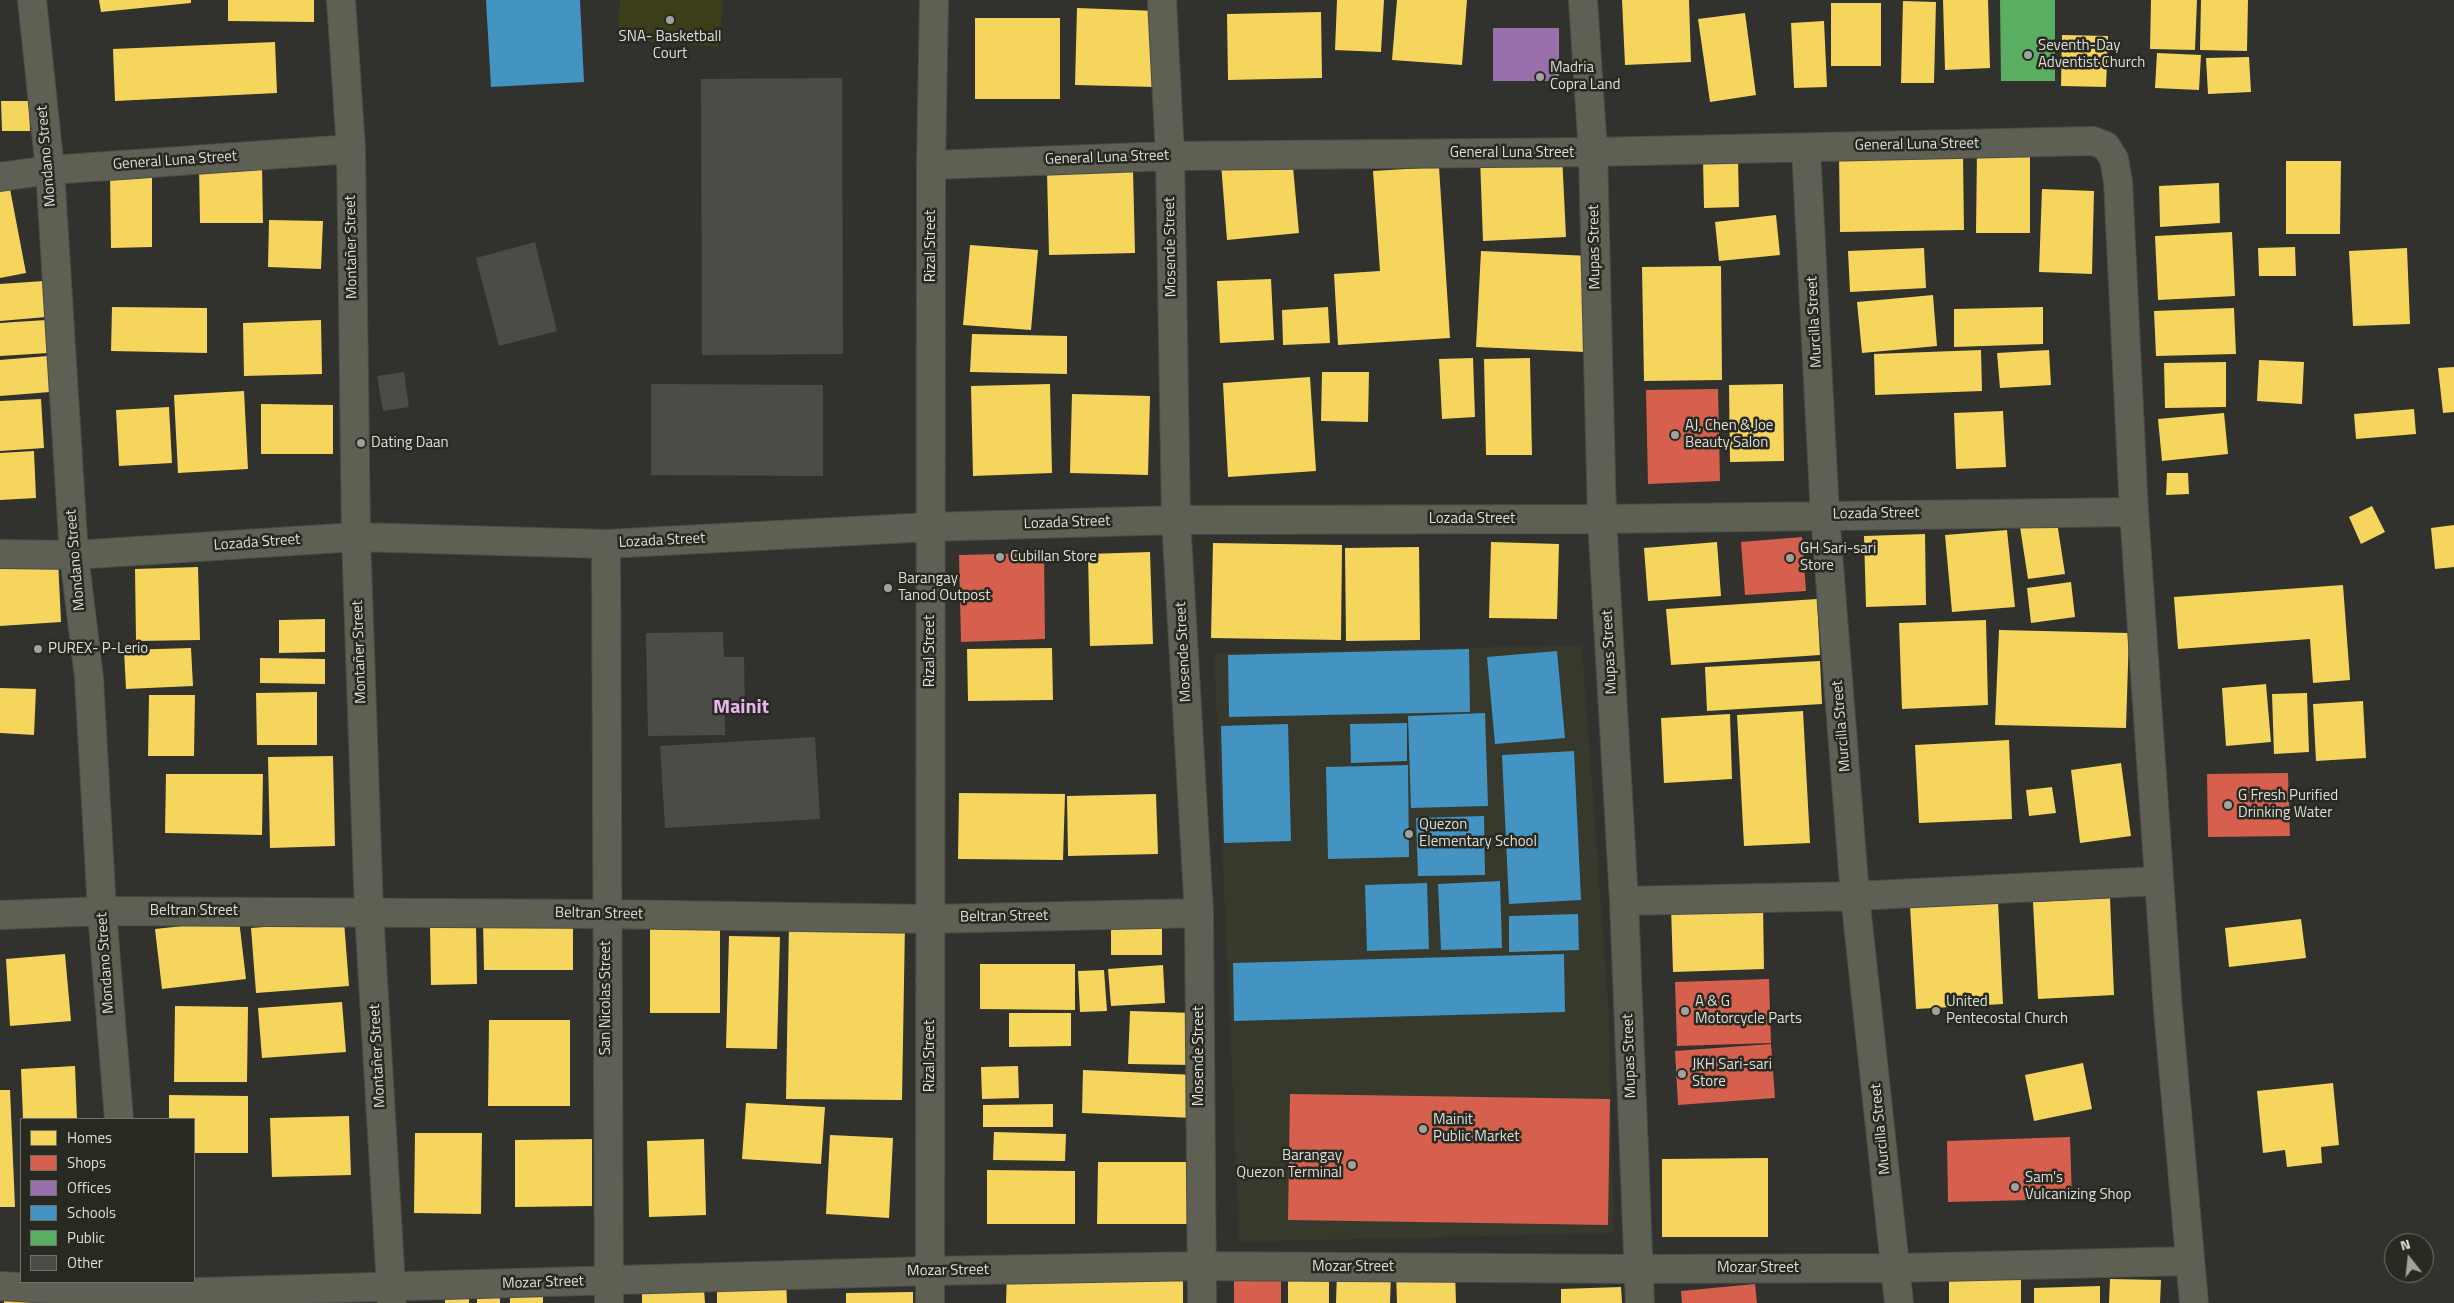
<!DOCTYPE html>
<meta charset="utf-8">
<style>
body{margin:0}
#map{position:relative;width:2454px;height:1303px;overflow:hidden;background:#31312d;font-family:"Titillium Web",sans-serif}
canvas{display:block}
.legend{position:absolute;left:20px;top:1118px;width:175px;height:165px;box-sizing:border-box;background:#282921;border:1px solid #71726b;margin:0;padding:6px 9px;list-style:none;font-size:15px;color:#dedfda}
.legend li{display:flex;align-items:center;gap:10px;height:25px}
.legend b{width:25px;border:1px solid #71726b}
.north{position:absolute;left:2384px;top:1233px;width:50px;height:50px;box-sizing:border-box;background:#282921;border:1px solid #71726b;border-radius:50%;rotate:344deg;font-size:14px;font-weight:700;line-height:20px;text-align:center;color:#dedfda}
.north::after{content:'';display:block;margin:auto;width:18px;height:22px;background:#a1a29d;clip-path:polygon(50% 0,100% 100%,50% 72%,0 100%)}
</style>
<div id="map">
<canvas width="2454" height="1303"></canvas>
<ul class="legend">
<li><b style="height:14px;background:#f6d55c"></b>Homes</li>
<li><b style="height:14px;background:#d6604d"></b>Shops</li>
<li><b style="height:14px;background:#9970ab"></b>Offices</li>
<li><b style="height:14px;background:#4393c3"></b>Schools</li>
<li><b style="height:14px;background:#5aae61"></b>Public</li>
<li><b style="height:14px;background:#4b4b48"></b>Other</li>
</ul>
<div class="north">N</div>
</div>
<script>
const ctx = document.querySelector('canvas').getContext('2d');
ctx.lineJoin = 'round';
function paint(path, color) {
  ctx.fillStyle = color;
  ctx.fill(path, 'evenodd');
}
function shape(rows) {
  const path = new Path2D();
  for (const r of rows) {
    path.moveTo(r[0], r[1]);
    for (let i = 2; i < r.length; i += 2) path.lineTo(r[i], r[i + 1]);
  }
  return path;
}
function trace(path, color, width, dash) {
  ctx.strokeStyle = color;
  ctx.lineWidth = width;
  ctx.lineCap = dash ? 'butt' : 'round';
  ctx.setLineDash(dash || []);
  ctx.stroke(path);
}
function drawText(font, color, halo, rows, align = 'center') {
  ctx.font = font + ' "Titillium Web",sans-serif';
  ctx.lineWidth = 5;
  ctx.setLineDash([]);
  ctx.textBaseline = 'middle';
  ctx.strokeStyle = halo;
  ctx.fillStyle = color;
  for (const [text, x, y, turn = 0] of rows) {
    ctx.save();
    ctx.translate(x, y);
    ctx.rotate((+turn || 0) * Math.PI / 180);
    ctx.textAlign = isNaN(turn) ? turn : align;
    if (halo) ctx.strokeText(text, 0, 0);
    ctx.fillText(text, 0, 0);
    ctx.restore();
  }
}
paint(shape([
 [1582,645,1609,1015,1614,1233,1239,1242,1214,653]
]), '#37392c');
paint(shape([
 [620,0,723,0,719,47,617,39]
]), '#3b3e19');
paint(shape([
 [99,0,191,0,191,3,101,12],
 [228,0,314,0,314,22,228,21],
 [1337,0,1384,0,1381,52,1335,50],
 [1397,0,1467,0,1462,65,1392,60],
 [1622,0,1689,0,1691,62,1625,65],
 [1943,0,1988,0,1990,68,1945,70],
 [2151,0,2197,0,2195,50,2150,49],
 [2201,0,2248,0,2247,51,2200,50],
 [1903,1,1936,2,1934,83,1901,83],
 [1831,3,1881,3,1881,66,1831,66],
 [1077,8,1157,11,1155,87,1075,85],
 [1321,12,1322,78,1228,80,1227,14],
 [1745,13,1756,95,1710,102,1698,19],
 [975,18,1060,18,1060,99,975,99],
 [1824,21,1827,87,1794,88,1791,23],
 [2062,35,2108,36,2106,87,2061,86],
 [275,42,277,93,115,101,113,49],
 [2157,53,2201,55,2199,90,2155,88],
 [2249,57,2251,92,2208,94,2206,58],
 [1,101,29,101,30,131,2,131],
 [1977,150,2030,150,2030,233,1976,233],
 [1562,154,1566,237,1483,241,1480,158],
 [1963,154,1964,230,1840,232,1839,155],
 [1292,156,1299,233,1227,240,1221,163],
 [1703,159,1738,159,1739,207,1704,208],
 [2286,161,2341,161,2340,234,2286,234],
 [199,166,262,166,263,223,200,223],
 [1439,167,1450,338,1338,345,1334,274,1380,271,1373,171],
 [1133,170,1135,253,1049,255,1047,172],
 [152,171,152,247,111,248,110,172],
 [2219,183,2220,223,2160,227,2159,186],
 [10,189,26,273,0,278,0,191],
 [2042,189,2094,191,2092,274,2039,272],
 [1776,215,1780,255,1719,261,1715,222],
 [269,220,323,221,321,269,268,267],
 [2232,232,2235,296,2158,300,2155,236],
 [970,245,1038,250,1031,330,963,325],
 [2295,247,2296,276,2259,276,2258,248],
 [1924,248,1926,288,1850,292,1848,251],
 [2407,248,2410,324,2353,326,2349,251],
 [1481,251,1590,256,1585,352,1476,347],
 [1721,266,1722,380,1644,381,1642,267],
 [1271,279,1274,340,1220,343,1217,281],
 [44,281,46,317,0,321,0,284],
 [1933,295,1937,346,1862,353,1857,302],
 [112,307,207,308,207,353,111,351],
 [1328,307,1330,343,1283,345,1282,310],
 [2043,307,2043,344,1954,347,1954,309],
 [2234,308,2236,354,2156,356,2154,311],
 [46,320,48,353,0,356,0,323],
 [321,320,322,374,244,376,243,323],
 [972,334,1067,336,1067,374,970,372],
 [1981,350,1982,391,1875,395,1874,354],
 [2049,350,2051,385,2000,388,1997,353],
 [48,356,50,392,0,396,0,360],
 [1473,358,1475,417,1442,419,1439,359],
 [1530,358,1532,455,1486,455,1484,359],
 [2259,360,2304,362,2302,404,2257,401],
 [2226,362,2226,407,2165,408,2164,363],
 [2454,367,2454,412,2443,413,2438,368],
 [1322,372,1369,372,1368,422,1321,421],
 [1310,377,1316,471,1228,477,1223,383],
 [1050,384,1052,473,973,476,971,386],
 [1783,384,1784,461,1730,462,1729,385],
 [244,391,248,469,178,473,174,395],
 [1072,394,1150,396,1148,475,1070,473],
 [41,399,44,448,0,451,0,401],
 [261,404,333,405,333,454,261,454],
 [169,407,172,463,119,466,116,410],
 [2414,409,2416,434,2356,439,2354,414],
 [2003,411,2006,467,1956,469,1954,413],
 [2224,413,2228,454,2162,461,2158,419],
 [34,451,36,498,0,500,0,453],
 [2167,473,2188,473,2189,494,2166,495],
 [2372,506,2385,532,2361,544,2349,517],
 [2057,522,2065,574,2028,579,2020,527],
 [2454,525,2454,567,2435,569,2431,528],
 [2007,530,2015,607,1952,612,1945,535],
 [1925,534,1926,605,1866,607,1864,536],
 [1491,542,1559,544,1557,619,1489,618],
 [1717,542,1721,596,1648,601,1644,548],
 [1213,543,1342,545,1341,640,1211,638],
 [1419,547,1420,640,1346,641,1345,548],
 [1150,552,1153,644,1090,646,1088,554],
 [58,559,61,622,0,626,0,563],
 [198,567,200,640,136,641,135,569],
 [2071,582,2075,617,2031,623,2027,588],
 [2343,585,2350,680,2313,683,2310,639,2178,649,2174,597],
 [1817,599,1820,655,1671,665,1666,609],
 [325,619,325,652,279,653,279,620],
 [1986,620,1988,705,1902,709,1899,623],
 [1999,630,2129,633,2126,728,1995,725],
 [191,648,193,686,126,689,124,650],
 [1052,648,1053,700,968,701,967,649],
 [260,658,325,659,325,684,260,683],
 [1820,661,1822,704,1707,711,1705,667],
 [2266,684,2271,742,2226,746,2222,688],
 [0,688,36,689,34,735,0,733],
 [317,692,317,745,257,745,256,693],
 [2307,693,2309,752,2274,754,2272,694],
 [149,695,195,695,194,756,148,756],
 [2363,701,2366,758,2316,761,2313,704],
 [1803,711,1810,843,1744,846,1737,715],
 [1730,714,1732,779,1664,783,1661,718],
 [2009,740,2012,819,1919,823,1915,745],
 [333,756,335,846,270,848,268,757],
 [2121,763,2131,836,2080,843,2071,770],
 [166,774,263,774,262,835,165,833],
 [2052,787,2056,813,2029,816,2026,790],
 [959,793,1065,794,1063,860,958,859],
 [1156,794,1158,854,1068,856,1067,796],
 [2110,898,2114,995,2038,999,2033,902],
 [1998,901,2003,1004,1916,1009,1910,906],
 [1763,905,1764,969,1673,972,1671,906],
 [573,918,573,970,484,970,483,919],
 [1111,918,1162,918,1162,955,1111,955],
 [2301,919,2306,958,2229,967,2225,928],
 [239,920,246,979,162,989,155,929],
 [344,921,349,986,256,993,251,928],
 [789,921,905,923,902,1100,786,1099],
 [650,923,720,924,720,1013,650,1013],
 [476,924,477,984,431,985,430,926],
 [729,936,780,937,777,1049,726,1048],
 [65,954,71,1021,10,1026,6,959],
 [980,964,1075,964,1075,1010,980,1009],
 [1163,965,1165,1003,1111,1006,1108,969],
 [1104,970,1107,1011,1080,1012,1078,971],
 [342,1002,346,1052,262,1058,258,1008],
 [175,1006,248,1007,247,1082,174,1082],
 [1130,1011,1195,1013,1192,1065,1128,1064],
 [1009,1013,1071,1013,1071,1046,1009,1047],
 [489,1020,570,1020,570,1106,488,1106],
 [2083,1063,2092,1109,2034,1121,2025,1075],
 [75,1066,77,1119,23,1119,21,1069],
 [1018,1066,1019,1098,982,1099,981,1067],
 [1083,1070,1196,1075,1193,1118,1082,1113],
 [2333,1083,2339,1145,2321,1147,2322,1163,2287,1167,2285,1150,2263,1153,2257,1091],
 [0,1090,10,1090,15,1207,0,1207],
 [169,1095,248,1096,248,1153,194,1153,194,1119,169,1119],
 [746,1103,825,1107,821,1164,742,1159],
 [1053,1104,1053,1127,983,1127,983,1105],
 [349,1116,351,1175,272,1177,270,1118],
 [994,1132,1066,1134,1065,1161,993,1160],
 [415,1133,482,1133,481,1214,414,1213],
 [830,1135,893,1138,889,1218,826,1214],
 [592,1139,592,1206,515,1207,515,1140],
 [704,1139,706,1215,649,1217,647,1141],
 [1768,1158,1768,1237,1662,1237,1662,1159],
 [1098,1162,1192,1162,1192,1224,1097,1224],
 [987,1170,1075,1171,1075,1224,987,1224],
 [1337,1271,1391,1273,1390,1303,1336,1303],
 [1455,1271,1456,1303,1397,1303,1396,1272],
 [1007,1273,1183,1278,1183,1303,1006,1303],
 [1329,1278,1329,1303,1288,1303,1288,1280],
 [2021,1278,2021,1303,1949,1303,1949,1280],
 [786,1279,787,1303,717,1303,717,1281],
 [2110,1279,2161,1280,2160,1303,2109,1303],
 [2100,1286,2100,1303,2034,1303,2034,1288],
 [477,1287,500,1287,500,1303,477,1303],
 [1621,1287,1622,1303,1561,1303,1561,1289],
 [510,1288,543,1289,543,1303,510,1303],
 [704,1289,705,1303,642,1303,642,1291],
 [913,1292,913,1303,846,1303,846,1293],
 [4,1294,40,1294,40,1303,4,1303],
 [469,1298,469,1303,445,1303,445,1299]
]), '#f6d55c');
paint(shape([
 [1718,389,1720,481,1648,484,1646,390],
 [1802,537,1806,591,1745,595,1741,542],
 [1044,553,1045,639,961,642,959,555],
 [2288,773,2290,836,2208,837,2207,774],
 [1769,979,1771,1043,1677,1046,1675,982],
 [1771,1044,1775,1098,1678,1105,1675,1051],
 [1290,1094,1610,1099,1608,1225,1288,1220],
 [2070,1137,2072,1199,1948,1202,1947,1141],
 [1281,1279,1281,1303,1234,1303,1234,1280],
 [1755,1284,1757,1303,1682,1303,1681,1291]
]), '#d6604d');
paint(shape([
 [1493,28,1559,28,1559,81,1493,81]
]), '#9970ab');
paint(shape([
 [486,0,580,0,584,82,491,87],
 [1469,649,1470,712,1229,717,1228,655],
 [1557,651,1565,738,1495,744,1487,657],
 [1485,713,1488,806,1411,808,1408,716],
 [1407,723,1407,761,1351,763,1350,724],
 [1288,724,1291,841,1224,843,1221,726],
 [1574,751,1581,900,1509,904,1502,755],
 [1408,765,1409,857,1328,859,1326,767],
 [1484,816,1485,875,1418,876,1416,818],
 [1500,881,1502,948,1441,950,1438,884],
 [1427,883,1429,949,1367,951,1365,885],
 [1578,914,1579,950,1509,952,1509,916],
 [1564,954,1565,1012,1234,1021,1233,963]
]), '#4393c3');
paint(shape([
 [2000,0,2055,0,2055,81,2001,81]
]), '#5aae61');
paint(shape([
 [842,78,843,354,702,355,701,79],
 [535,242,557,331,499,346,476,258],
 [404,372,409,407,383,411,377,376],
 [651,384,823,385,823,476,651,475],
 [723,632,724,657,744,657,745,712,725,712,725,735,648,736,646,633],
 [815,737,820,819,665,828,660,746]
]), '#4b4b48');
const minor = shape([
 [32,0,50,170,74,555,89,678,102,911,119,1119],
 [341,0,351,149,356,537,369,912,392,1303],
 [1162,0,1170,156,1176,520,1199,913,1202,1303],
 [1583,0,1593,152,1602,519,1624,901,1640,1303],
 [1806,148,1825,515,1855,896,1899,1303],
 [931,165,1170,156,1593,152,2093,141,2106,146,2114,159,2118,181,2134,512,2168,1010,2194,1303],
 [0,177,50,170,351,149],
 [606,544,609,1303],
 [0,554,74,555,356,537,606,544,930,527,1176,520,1602,519,2134,512],
 [1624,901,1855,896,2159,881],
 [0,915,102,911,606,914,930,919,1199,913],
 [0,1286,132,1294,930,1271,1201,1266,1637,1269,1897,1268,2190,1261],
 [930,1303,931,165,934,0]
]);
trace(minor, '#4c4c4a', 30);
trace(minor, '#5e6053', 28);
for (const [x, y, r, color] of [
 [670,20,5,"#a1a29d"],
 [2028,55,5,"#a1a29d"],
 [1540,77,5,"#a1a29d"],
 [1675,435,5,"#a1a29d"],
 [361,443,5,"#a1a29d"],
 [1000,557,5,"#a1a29d"],
 [1790,558,5,"#a1a29d"],
 [888,588,5,"#a1a29d"],
 [38,649,5,"#a1a29d"],
 [2228,805,5,"#a1a29d"],
 [1409,834,5,"#a1a29d"],
 [1685,1011,5,"#a1a29d"],
 [1936,1011,5,"#a1a29d"],
 [1682,1074,5,"#a1a29d"],
 [1423,1129,5,"#a1a29d"],
 [1352,1165,5,"#a1a29d"],
 [2015,1187,5,"#a1a29d"]
]) {
  const dot = new Path2D();
  dot.arc(x, y, r, 0, 2 * Math.PI);
  ctx.fillStyle = color;
  ctx.fill(dot);
  trace(dot, '#282921', 2);
}
drawText('15px', '#dedfda', '#282921', [
 ["SNA- Basketball",670,37,"center"],
 ["Court",670,54,"center"],
 ["Seventh-Day",2038,46],
 ["Adventist Church",2038,63],
 ["Madria",1550,68],
 ["Copra Land",1550,85],
 ["AJ, Chen & Joe",1685,426],
 ["Beauty Salon",1685,443],
 ["Dating Daan",371,443],
 ["GH Sari-sari",1800,549],
 ["Store",1800,566],
 ["Cubillan Store",1010,557],
 ["Barangay",898,579],
 ["Tanod Outpost",898,596],
 ["PUREX- P-Lerio",48,649],
 ["G Fresh Purified",2238,796],
 ["Drinking Water",2238,813],
 ["Quezon",1419,825],
 ["Elementary School",1419,842],
 ["A & G",1695,1002],
 ["Motorcycle Parts",1695,1019],
 ["United",1946,1002],
 ["Pentecostal Church",1946,1019],
 ["JKH Sari-sari",1692,1065],
 ["Store",1692,1082],
 ["Mainit",1433,1120],
 ["Public Market",1433,1137],
 ["Barangay",1342,1156,"right"],
 ["Quezon Terminal",1342,1173,"right"],
 ["Sam's",2025,1178],
 ["Vulcanizing Shop",2025,1195]
], 'left');
drawText('15px', '#dedfda', '#282921', [
 ["General Luna Street",1917,145,-1],
 ["General Luna Street",1512,153],
 ["Mondano Street",47,156,-95],
 ["General Luna Street",1107,158,-2],
 ["General Luna Street",175,161,-4],
 ["Rizal Street",931,246,-90],
 ["Montañer Street",352,247,-91],
 ["Mosende Street",1171,247,-91],
 ["Mupas Street",1595,247,-91],
 ["Murcilla Street",1815,322,-93],
 ["Lozada Street",1876,514,-1],
 ["Lozada Street",1472,519],
 ["Lozada Street",1067,523,-2],
 ["Lozada Street",662,541,-3],
 ["Lozada Street",257,543,-4],
 ["Mondano Street",76,560,-95],
 ["Rizal Street",930,651,-90],
 ["Montañer Street",360,652,-92],
 ["Mosende Street",1184,652,-93],
 ["Mupas Street",1610,652,-93],
 ["Murcilla Street",1842,726,-95],
 ["Beltran Street",194,911],
 ["Beltran Street",599,914,1],
 ["Beltran Street",1004,917,-1],
 ["Mondano Street",106,963,-94],
 ["San Nicolas Street",606,998,-90],
 ["Montañer Street",378,1056,-93],
 ["Rizal Street",930,1056,-90],
 ["Mosende Street",1199,1056,-90],
 ["Mupas Street",1630,1056,-92],
 ["Murcilla Street",1881,1129,-96],
 ["Mozar Street",1353,1267],
 ["Mozar Street",1758,1268],
 ["Mozar Street",948,1271,-1],
 ["Mozar Street",543,1283,-2]
]);
drawText('bold 20px', '#ebb4ee', '#282921', [
 ["Mainit",741,708]
]);
</script>
